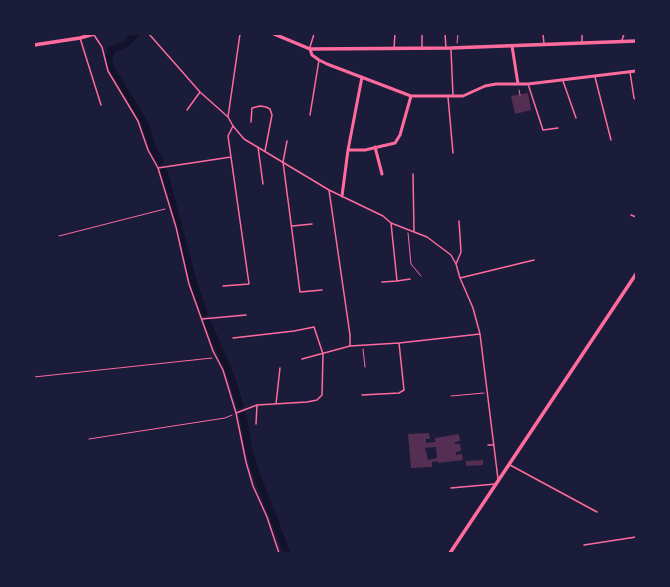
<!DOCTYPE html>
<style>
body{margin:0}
#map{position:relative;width:670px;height:587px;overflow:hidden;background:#1b1b3a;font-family:"Alegreya Sans",sans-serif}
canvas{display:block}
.frame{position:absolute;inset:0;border:35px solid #1b1b3a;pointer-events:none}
</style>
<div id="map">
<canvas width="670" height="587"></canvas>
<div class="frame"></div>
</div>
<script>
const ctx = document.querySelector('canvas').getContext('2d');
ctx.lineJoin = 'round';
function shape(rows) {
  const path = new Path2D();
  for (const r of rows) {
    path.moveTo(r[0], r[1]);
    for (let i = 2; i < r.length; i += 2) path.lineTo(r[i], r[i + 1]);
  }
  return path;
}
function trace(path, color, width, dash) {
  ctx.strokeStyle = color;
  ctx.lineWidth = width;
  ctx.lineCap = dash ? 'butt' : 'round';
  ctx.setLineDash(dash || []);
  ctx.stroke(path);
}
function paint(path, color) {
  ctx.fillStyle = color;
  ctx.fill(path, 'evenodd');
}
trace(shape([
 [135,34,126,44,111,50,109,58,110,67,144,122,153,149,160,161],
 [164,171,193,281,204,313],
 [208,323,230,374,240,405],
 [243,416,249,451,257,476,287,553]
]), '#12122b', 7);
paint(shape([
 [528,93,531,110,515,114,511,96],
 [429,433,430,439,426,439,426,443,435,442,435,438,459,434,460,441,455,442,455,444,460,444,461,451,456,452,456,455,462,454,463,460,438,463,438,461,432,462,432,467,411,468,408,434],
 [436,447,437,458,428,460,425,448],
 [483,460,483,465,466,466,466,461]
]), '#542f53');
trace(shape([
 [457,43,458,34],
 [519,90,520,95],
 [408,233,411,264,421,276],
 [59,236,165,209],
 [363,349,365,367],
 [34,377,212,358],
 [451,396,484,393],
 [89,439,225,418,232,415]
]), '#ff6b9d', 1);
trace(shape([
 [149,34,200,92,228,117,233,126,244,139,329,190,383,216,391,223,427,237,451,255,456,264,460,278,473,308,480,334,498,479],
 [422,34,422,48],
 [445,34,446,48],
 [543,34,544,44],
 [582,34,582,42],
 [94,35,102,47,108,71,138,121,148,150,158,168,176,227,189,284,213,351,223,370,236,413,246,462,253,486,267,517,279,553],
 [80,38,101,105],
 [622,40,624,34],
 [310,47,314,34],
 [394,48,395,34],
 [451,50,453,96],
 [630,72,634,98,636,100],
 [595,77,611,140],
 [563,81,576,118],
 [528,84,543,130,558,128],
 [448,97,453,153],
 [187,110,200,92],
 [310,115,319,60],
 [228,117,240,34],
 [251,122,252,108,260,106,266,107,270,109,272,115,265,151],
 [287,141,283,162,300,292,322,290],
 [258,147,263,184],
 [158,168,231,157],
 [413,174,414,232],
 [329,190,350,335,350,346],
 [631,215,636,217],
 [292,226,312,224],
 [456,264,461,252,459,221],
 [460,278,534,260],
 [397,281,410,279],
 [382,282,397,281,391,223],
 [223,286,249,284,228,136,233,126],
 [202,319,246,315],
 [233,338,294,331,314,327,323,354,322,395,317,400,307,402,257,405,236,413],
 [302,359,350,346,399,343,480,334],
 [362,395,399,393,404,390,399,343],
 [276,404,280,368],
 [256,424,257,405],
 [488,445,494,445],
 [510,465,597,512],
 [451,488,495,484],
 [584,545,636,537]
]), '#ff6b9d', 1.5);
trace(shape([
 [512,46,518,84],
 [310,49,312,55,319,60,327,64,411,96,463,96,485,86,496,84,528,84,636,71],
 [375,147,382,174],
 [348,150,365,150,395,143,400,135,411,96],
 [342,196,348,150,362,77]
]), '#ff6b9d', 3);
trace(shape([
 [274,34,310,49,451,48,636,41],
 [34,45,80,38,94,34],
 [450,553,636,274]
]), '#ff6b9d', 3.5);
</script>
